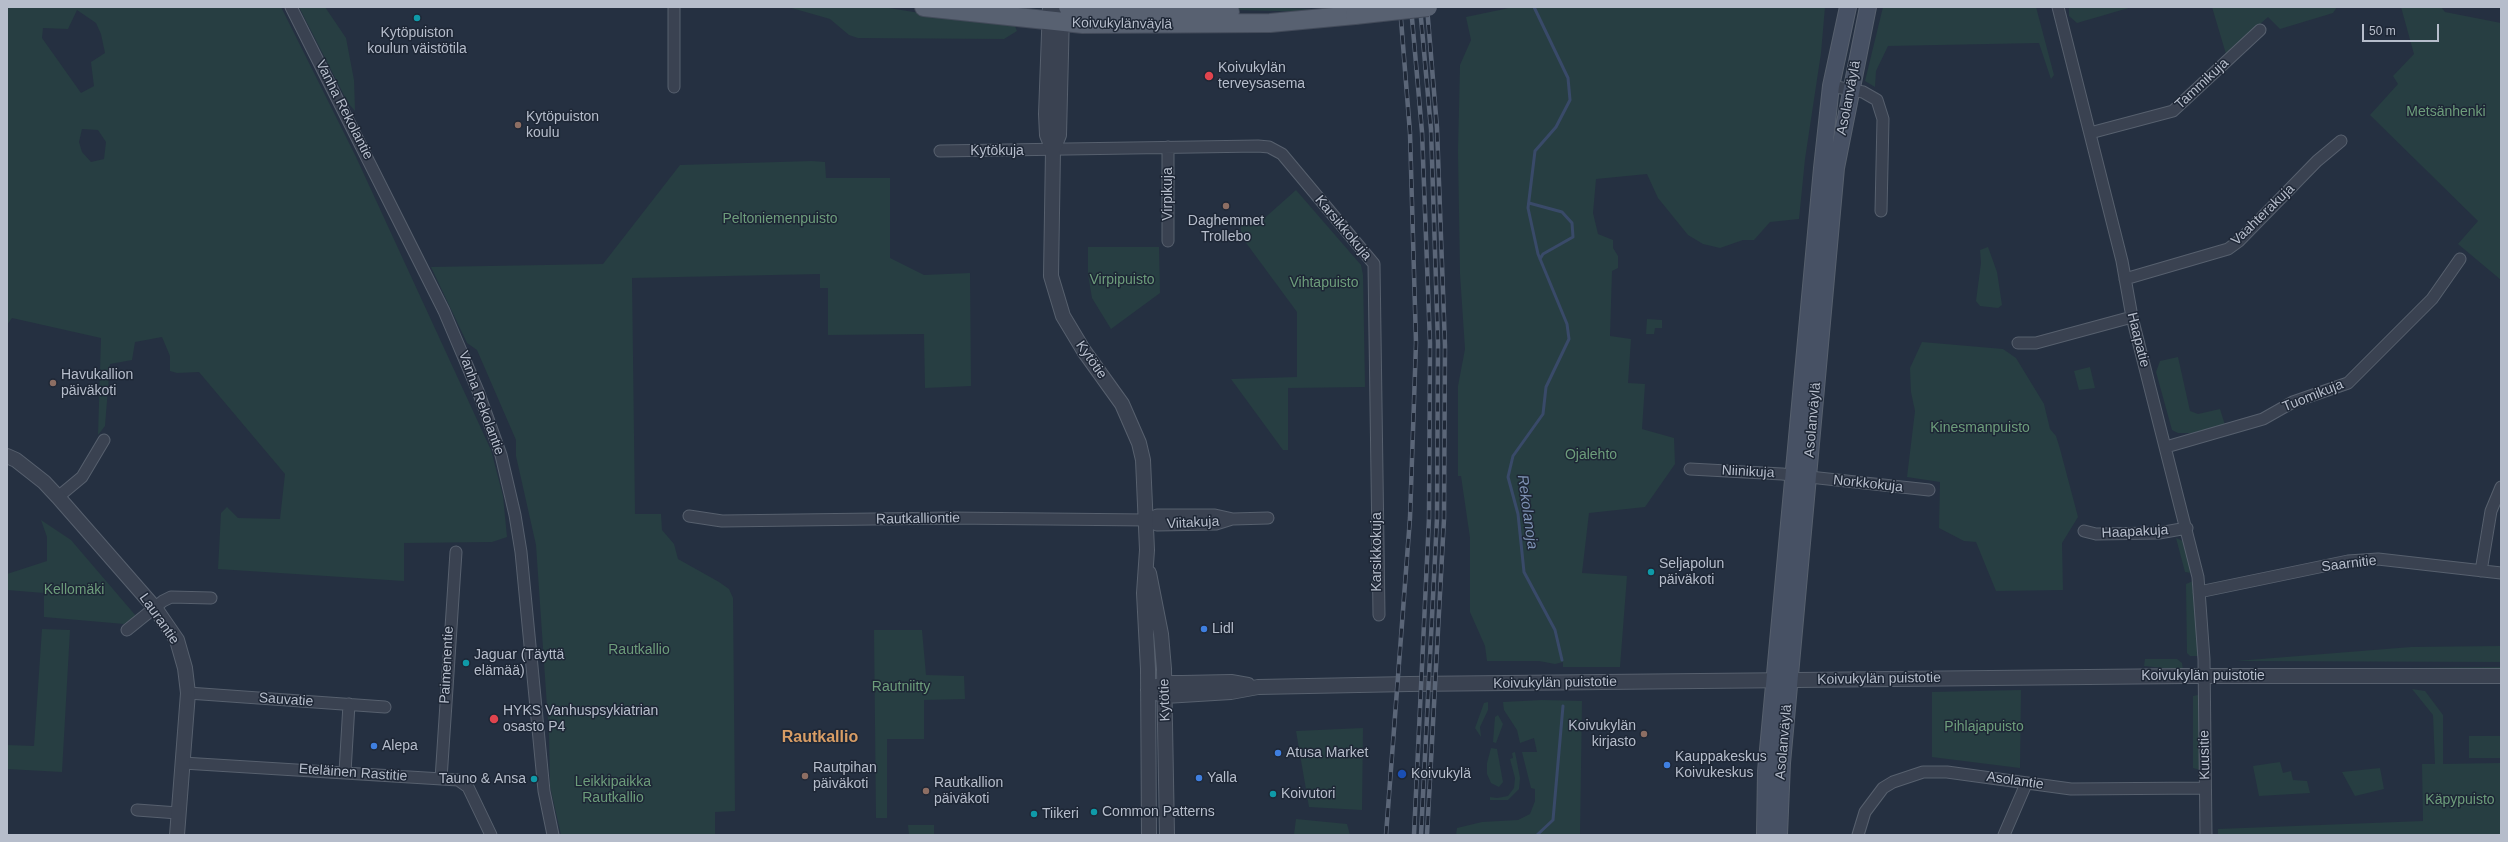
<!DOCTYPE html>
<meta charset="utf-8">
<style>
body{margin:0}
#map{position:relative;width:2508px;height:842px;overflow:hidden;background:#253041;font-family:Arial,sans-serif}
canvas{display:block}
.frame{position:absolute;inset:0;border:8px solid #b6bdcb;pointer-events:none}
.scale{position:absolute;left:2362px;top:24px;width:77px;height:18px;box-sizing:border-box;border:2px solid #b6bdcb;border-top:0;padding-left:5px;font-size:12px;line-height:14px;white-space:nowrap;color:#b6bdcb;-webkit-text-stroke:3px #1e2736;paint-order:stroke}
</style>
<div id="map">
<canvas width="2508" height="842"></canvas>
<div class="frame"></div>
<div class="scale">50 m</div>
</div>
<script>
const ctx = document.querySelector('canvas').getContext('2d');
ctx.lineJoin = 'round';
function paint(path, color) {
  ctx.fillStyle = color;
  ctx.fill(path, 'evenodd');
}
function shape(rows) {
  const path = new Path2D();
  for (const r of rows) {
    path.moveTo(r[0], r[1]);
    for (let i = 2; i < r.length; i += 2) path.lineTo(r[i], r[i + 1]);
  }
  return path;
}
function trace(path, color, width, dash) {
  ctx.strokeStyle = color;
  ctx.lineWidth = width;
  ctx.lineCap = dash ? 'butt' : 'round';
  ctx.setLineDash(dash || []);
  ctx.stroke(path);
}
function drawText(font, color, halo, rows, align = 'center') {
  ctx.font = font + ' Arial,sans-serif';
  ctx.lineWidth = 3;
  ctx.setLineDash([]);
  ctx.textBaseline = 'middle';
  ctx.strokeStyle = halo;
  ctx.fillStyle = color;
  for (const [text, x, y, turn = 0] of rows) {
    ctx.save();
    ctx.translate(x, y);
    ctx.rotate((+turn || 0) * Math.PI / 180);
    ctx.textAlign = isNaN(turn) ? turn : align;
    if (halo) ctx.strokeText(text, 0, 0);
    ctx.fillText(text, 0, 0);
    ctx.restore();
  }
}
paint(shape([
 [7,7,281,7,356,157,491,450,503,496,507,537,492,542,404,543,404,581,218,569,221,513,227,507,238,518,280,519,285,474,199,372,177,373,170,371,170,356,162,337,135,342,132,360,110,364,105,426,98,435,101,338,12,318,7,325],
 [77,10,96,23,101,34,105,53,91,62,94,86,81,93,42,38,43,28,68,29],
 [82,129,98,130,106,142,104,159,91,162,82,152,79,142],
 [299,7,325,7,346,38,354,80,355,111,348,103],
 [788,7,883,7,950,18,1014,24,1017,31,1004,39,858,38,849,35,830,19],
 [1114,7,1252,7,1315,9,1316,12],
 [1514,7,1825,7,1821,53,1805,159,1799,219,1770,222,1754,240,1743,240,1720,248,1703,244,1688,235,1658,198,1647,174,1596,179,1593,213,1598,234,1613,240,1613,248,1618,256,1618,268,1612,271,1610,336,1631,339,1628,383,1645,384,1642,429,1674,438,1675,464,1645,507,1589,513,1582,573,1627,576,1620,667,1563,667,1563,662,1555,664,1539,661,1487,661,1485,646,1470,612,1470,538,1461,476,1458,476,1458,386,1465,349,1460,274,1458,151,1460,65,1471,40,1466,17],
 [1883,7,2036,7,2054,75,2051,79,2039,43,1888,46,1876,71,1875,87,1865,81],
 [2069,7,2132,7,2077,23,2069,16],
 [2212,7,2337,7,2333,13,2280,29,2268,17,2226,54],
 [2401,7,2441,7,2445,12,2501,23,2501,280,2458,244,2478,221,2370,115,2398,84,2393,76,2414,54],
 [812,161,825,162,826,178,890,178,890,258,924,275,970,273,971,386,925,388,924,334,828,335,828,288,820,288,820,274,632,278,635,514,661,514,662,530,674,544,678,559,719,582,729,589,733,598,735,811,715,812,715,835,561,835,550,786,549,736,536,545,516,456,516,440,477,350,467,343,431,267,603,264,680,165],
 [1296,190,1361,265,1363,275,1365,387,1288,388,1288,450,1283,450,1231,379,1297,377,1297,312,1241,236,1241,223,1259,223],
 [1088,247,1159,247,1160,293,1111,329,1092,298,1088,274],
 [1988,247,1997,272,2002,305,1998,308,1980,306,1976,301,1981,263,1980,250],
 [1647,319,1662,320,1662,328,1655,328,1654,334,1646,334],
 [1922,342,2003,349,2016,358,2044,404,2050,429,2056,436,2060,449,2078,517,2062,543,2063,590,1996,591,1976,542,1964,541,1939,528,1940,482,1907,477,1915,411,1911,392,1910,368],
 [2178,357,2190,411,2198,414,2220,409,2225,425,2192,433,2178,433,2172,430,2156,372,2160,361],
 [2090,367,2095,388,2079,390,2074,371],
 [41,520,71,540,136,616,124,624,44,617,44,593,7,590,7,574,47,561,47,537],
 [2176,538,2183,541,2186,546,2192,573,2185,572],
 [2193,581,2196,600,2198,656,2190,656,2187,653,2186,584],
 [42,629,70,630,62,772,7,769,7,745,34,746],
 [874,630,922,630,926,675,964,676,965,699,924,700,924,739,887,739,887,818,876,818],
 [2501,646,2501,662,2236,661,2411,647],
 [2145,659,2177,659,2182,663,2183,670,2144,666],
 [2501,667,2501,671,2406,672,2406,669,2410,668],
 [2390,668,2392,670,2231,669,2243,669],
 [2412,689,2425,691,2443,715,2443,764,2501,763,2501,835,2218,835,2218,829,2423,821,2422,764,2435,764,2433,715],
 [2021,690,2020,768,1932,757,1932,692],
 [2198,695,2199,699,2200,770,2193,768,2193,696],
 [1542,700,1582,701,1580,835,1456,835,1457,828,1482,822,1518,820,1530,814,1535,801,1535,789,1531,788,1522,752,1537,752,1534,738,1520,743,1517,730,1504,710,1503,702],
 [1488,702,1488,710,1480,727,1481,737,1475,728,1484,703],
 [1498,715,1503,724,1496,743,1493,742,1495,717],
 [1363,728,1362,810,1309,807,1296,731],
 [2469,736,2501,736,2501,758,2469,758],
 [1491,748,1497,749,1503,782,1499,787,1491,783,1487,774,1487,763],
 [1515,752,1520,778,1519,789,1508,800,1490,800,1490,797,1497,798,1508,796,1514,788,1515,778,1510,759,1513,758,1512,753],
 [2280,762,2283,773,2291,771,2293,780,2307,781,2310,793,2259,796,2253,766],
 [2380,768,2384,789,2355,796,2342,772],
 [1296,819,1347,824,1350,835,1294,835],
 [908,825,934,825,934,835,909,835]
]), '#273e42');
trace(shape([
 [1534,7,1568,78,1570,100,1556,127,1535,151,1528,208,1538,254,1567,324,1569,339,1546,387,1543,414,1513,456,1508,477,1518,514,1524,572,1555,630,1562,660],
 [1529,203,1562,212,1572,223,1573,237,1543,254,1540,259],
 [1537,835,1553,820,1563,706]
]), '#394a69', 3);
const minor = shape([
 [291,7,444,311,478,391,501,455,515,515,521,552,544,791,553,835],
 [674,7,674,87],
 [2058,7,2122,261,2132,317,2198,577,2204,659,2206,835],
 [1831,86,1863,92,1877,100,1883,119,1881,211],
 [2090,133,2173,111,2260,30],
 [1168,147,1168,241],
 [940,151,1258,146,1269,147,1282,154,1374,264,1379,615],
 [2125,279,2228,249,2239,241,2317,161,2341,141],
 [2018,343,2036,343,2132,317],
 [2166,447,2263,419,2293,402,2348,383,2432,299,2460,259],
 [1690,469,1782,474,1929,490],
 [58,497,82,477,104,440],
 [689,516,722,521,950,518,1147,520,1157,515,1215,515,1233,519,1268,518],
 [1147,520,1157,525,1216,524,1232,519],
 [2084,531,2096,534,2159,533,2187,528],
 [2481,571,2491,511,2501,487],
 [2199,592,2348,561,2378,559,2501,573],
 [127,630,163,601,171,597,211,598],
 [188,693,385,707],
 [183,763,458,780,468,787,491,835],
 [345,772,349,704],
 [441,779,456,552],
 [137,810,178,813],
 [1858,835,1865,812,1883,788,1893,782,1923,772,1947,772,2071,789,2205,788],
 [2004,835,2026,784]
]);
const tertiary = shape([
 [1050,7,1046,114,1047,135,1053,150],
 [1062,13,1059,135,1053,150,1051,276,1063,316,1084,351,1122,404,1139,443,1143,460,1147,550,1144,593,1148,669,1149,835],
 [7,456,16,460,44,482,58,497,155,608,177,640,185,668,188,693,177,835],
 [1149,573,1161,634,1164,669,1167,835],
 [1157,686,1165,683,1182,683,1231,682,1248,685],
 [1148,690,1165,696,1231,692,1258,687,1409,684,2185,676,2501,676]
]);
const secondary = shape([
 [1765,835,1766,771,1822,168,1831,86,1848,7],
 [1779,835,1782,763,1836,168,1868,7]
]);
const primary = shape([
 [924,7,1083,24,1270,23,1355,15],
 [1068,7,1230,12]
]);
trace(minor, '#57606e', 13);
trace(tertiary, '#57606e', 16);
trace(secondary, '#57606e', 18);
trace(primary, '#434b5a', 20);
trace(minor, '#3a4251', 11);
trace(tertiary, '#3a4251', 14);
trace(secondary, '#475164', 16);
trace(primary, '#586171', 18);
const rail = shape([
 [1411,7,1422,132,1430,343,1429,518,1414,835],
 [1420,7,1431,129,1438,344,1437,518,1421,835],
 [1427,7,1437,128,1445,346,1444,519,1427,835],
 [1386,835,1410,518,1416,343,1410,133,1400,7]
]);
trace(rail, '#5b6678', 4.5);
trace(rail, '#1e2736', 3, [9]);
const primaryBridge = shape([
 [1355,15,1428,7]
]);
trace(primaryBridge, '#434b5a', 20, []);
trace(primaryBridge, '#586171', 18);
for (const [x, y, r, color] of [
 [417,18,4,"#0f9aa8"],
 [1209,76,5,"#e0444e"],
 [518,125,4,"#8d6e63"],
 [1226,206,4,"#8d6e63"],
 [53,383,4,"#8d6e63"],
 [1651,572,4,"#0f9aa8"],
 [1204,629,4,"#3f7fe0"],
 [466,663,4,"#0f9aa8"],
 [494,719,5,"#e0444e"],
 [1644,734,4,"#8d6e63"],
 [374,746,4,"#3f7fe0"],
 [1278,753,4,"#3f7fe0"],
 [1667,765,4,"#3f7fe0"],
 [1402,774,5,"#1a4fb4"],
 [805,776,4,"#8d6e63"],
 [1199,778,4,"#3f7fe0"],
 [534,779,4,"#0f9aa8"],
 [926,791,4,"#8d6e63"],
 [1273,794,4,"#0f9aa8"],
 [1094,812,4,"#0f9aa8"],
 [1034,814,4,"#0f9aa8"]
]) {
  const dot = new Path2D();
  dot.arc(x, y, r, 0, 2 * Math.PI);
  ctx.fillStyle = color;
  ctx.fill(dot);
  trace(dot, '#1e2736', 1.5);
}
drawText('14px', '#b6bdcb', '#1e2736', [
 ["Koivukylänväylä",1122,24,1],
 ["Tammikuja",2202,84,-43],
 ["Asolanväylä",1849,98,-79],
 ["Vanha Rekolantie",344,110,63],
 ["Kytökuja",997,151],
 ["Virpikuja",1168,194,-90],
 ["Vaahterakuja",2263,215,-44],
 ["Karsikkokuja",1343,228,50],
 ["Haapatie",2138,340,76],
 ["Kytötie",1091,360,55],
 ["Tuomikuja",2313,396,-22],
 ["Vanha Rekolantie",481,403,70],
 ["Asolanväylä",1813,420,-85],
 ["Niinikuja",1748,472,3],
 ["Norkkokuja",1868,484,6],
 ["Rautkalliontie",918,519,-1],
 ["Viitakuja",1193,523,-3],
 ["Haapakuja",2135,532,-3],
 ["Karsikkokuja",1377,552,-90],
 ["Saarnitie",2349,564,-7],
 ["Laurantie",159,619,55],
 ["Paimenentie",447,665,-87],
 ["Koivukylän puistotie",2203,676],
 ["Koivukylän puistotie",1879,679,-1],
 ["Koivukylän puistotie",1555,683,-1],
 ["Sauvatie",286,700,4],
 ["Kytötie",1165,700,-92],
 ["Asolanväylä",1784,742,-85],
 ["Kuusitie",2205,755,-91],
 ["Eteläinen Rastitie",353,773,4],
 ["Asolantie",2015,781,8]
]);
drawText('14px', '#b6bdcb', '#1e2736', [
 ["Kytöpuiston",417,33,"center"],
 ["koulun väistötila",417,49,"center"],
 ["Koivukylän",1218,68],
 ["terveysasema",1218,84],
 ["Kytöpuiston",526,117],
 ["koulu",526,133],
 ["Daghemmet",1226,221,"center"],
 ["Trollebo",1226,237,"center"],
 ["Havukallion",61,375],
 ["päiväkoti",61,391],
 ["Seljapolun",1659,564],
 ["päiväkoti",1659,580],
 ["Lidl",1212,629],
 ["Jaguar (Täyttä",474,655],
 ["elämää)",474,671],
 ["HYKS Vanhuspsykiatrian",503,711],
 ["osasto P4",503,727],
 ["Koivukylän",1636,726,"right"],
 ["kirjasto",1636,742,"right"],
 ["Alepa",382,746],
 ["Atusa Market",1286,753],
 ["Kauppakeskus",1675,757],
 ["Koivukeskus",1675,773],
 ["Rautpihan",813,768],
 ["päiväkoti",813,784],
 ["Koivukylä",1411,774],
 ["Yalla",1207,778],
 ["Tauno & Ansa",526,779,"right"],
 ["Rautkallion",934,783],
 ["päiväkoti",934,799],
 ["Koivutori",1281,794],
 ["Common Patterns",1102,812],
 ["Tiikeri",1042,814]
], 'left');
drawText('14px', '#6d9d7b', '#1e2736', [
 ["Metsänhenki",2446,112],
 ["Peltoniemenpuisto",780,219],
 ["Virpipuisto",1122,280],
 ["Vihtapuisto",1324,283],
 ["Kinesmanpuisto",1980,428],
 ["Ojalehto",1591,455],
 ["Kellomäki",74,590],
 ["Rautkallio",639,650],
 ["Rautniitty",901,687],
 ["Pihlajapuisto",1984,727],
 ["Leikkipaikka",613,782],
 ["Rautkallio",613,798],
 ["Käpypuisto",2460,800]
]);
drawText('italic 15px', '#7d91b3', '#1e2736', [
 ["Rekolanoja",1527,512,82]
]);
drawText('bold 16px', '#d89d65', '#1e2736', [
 ["Rautkallio",820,738]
]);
</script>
